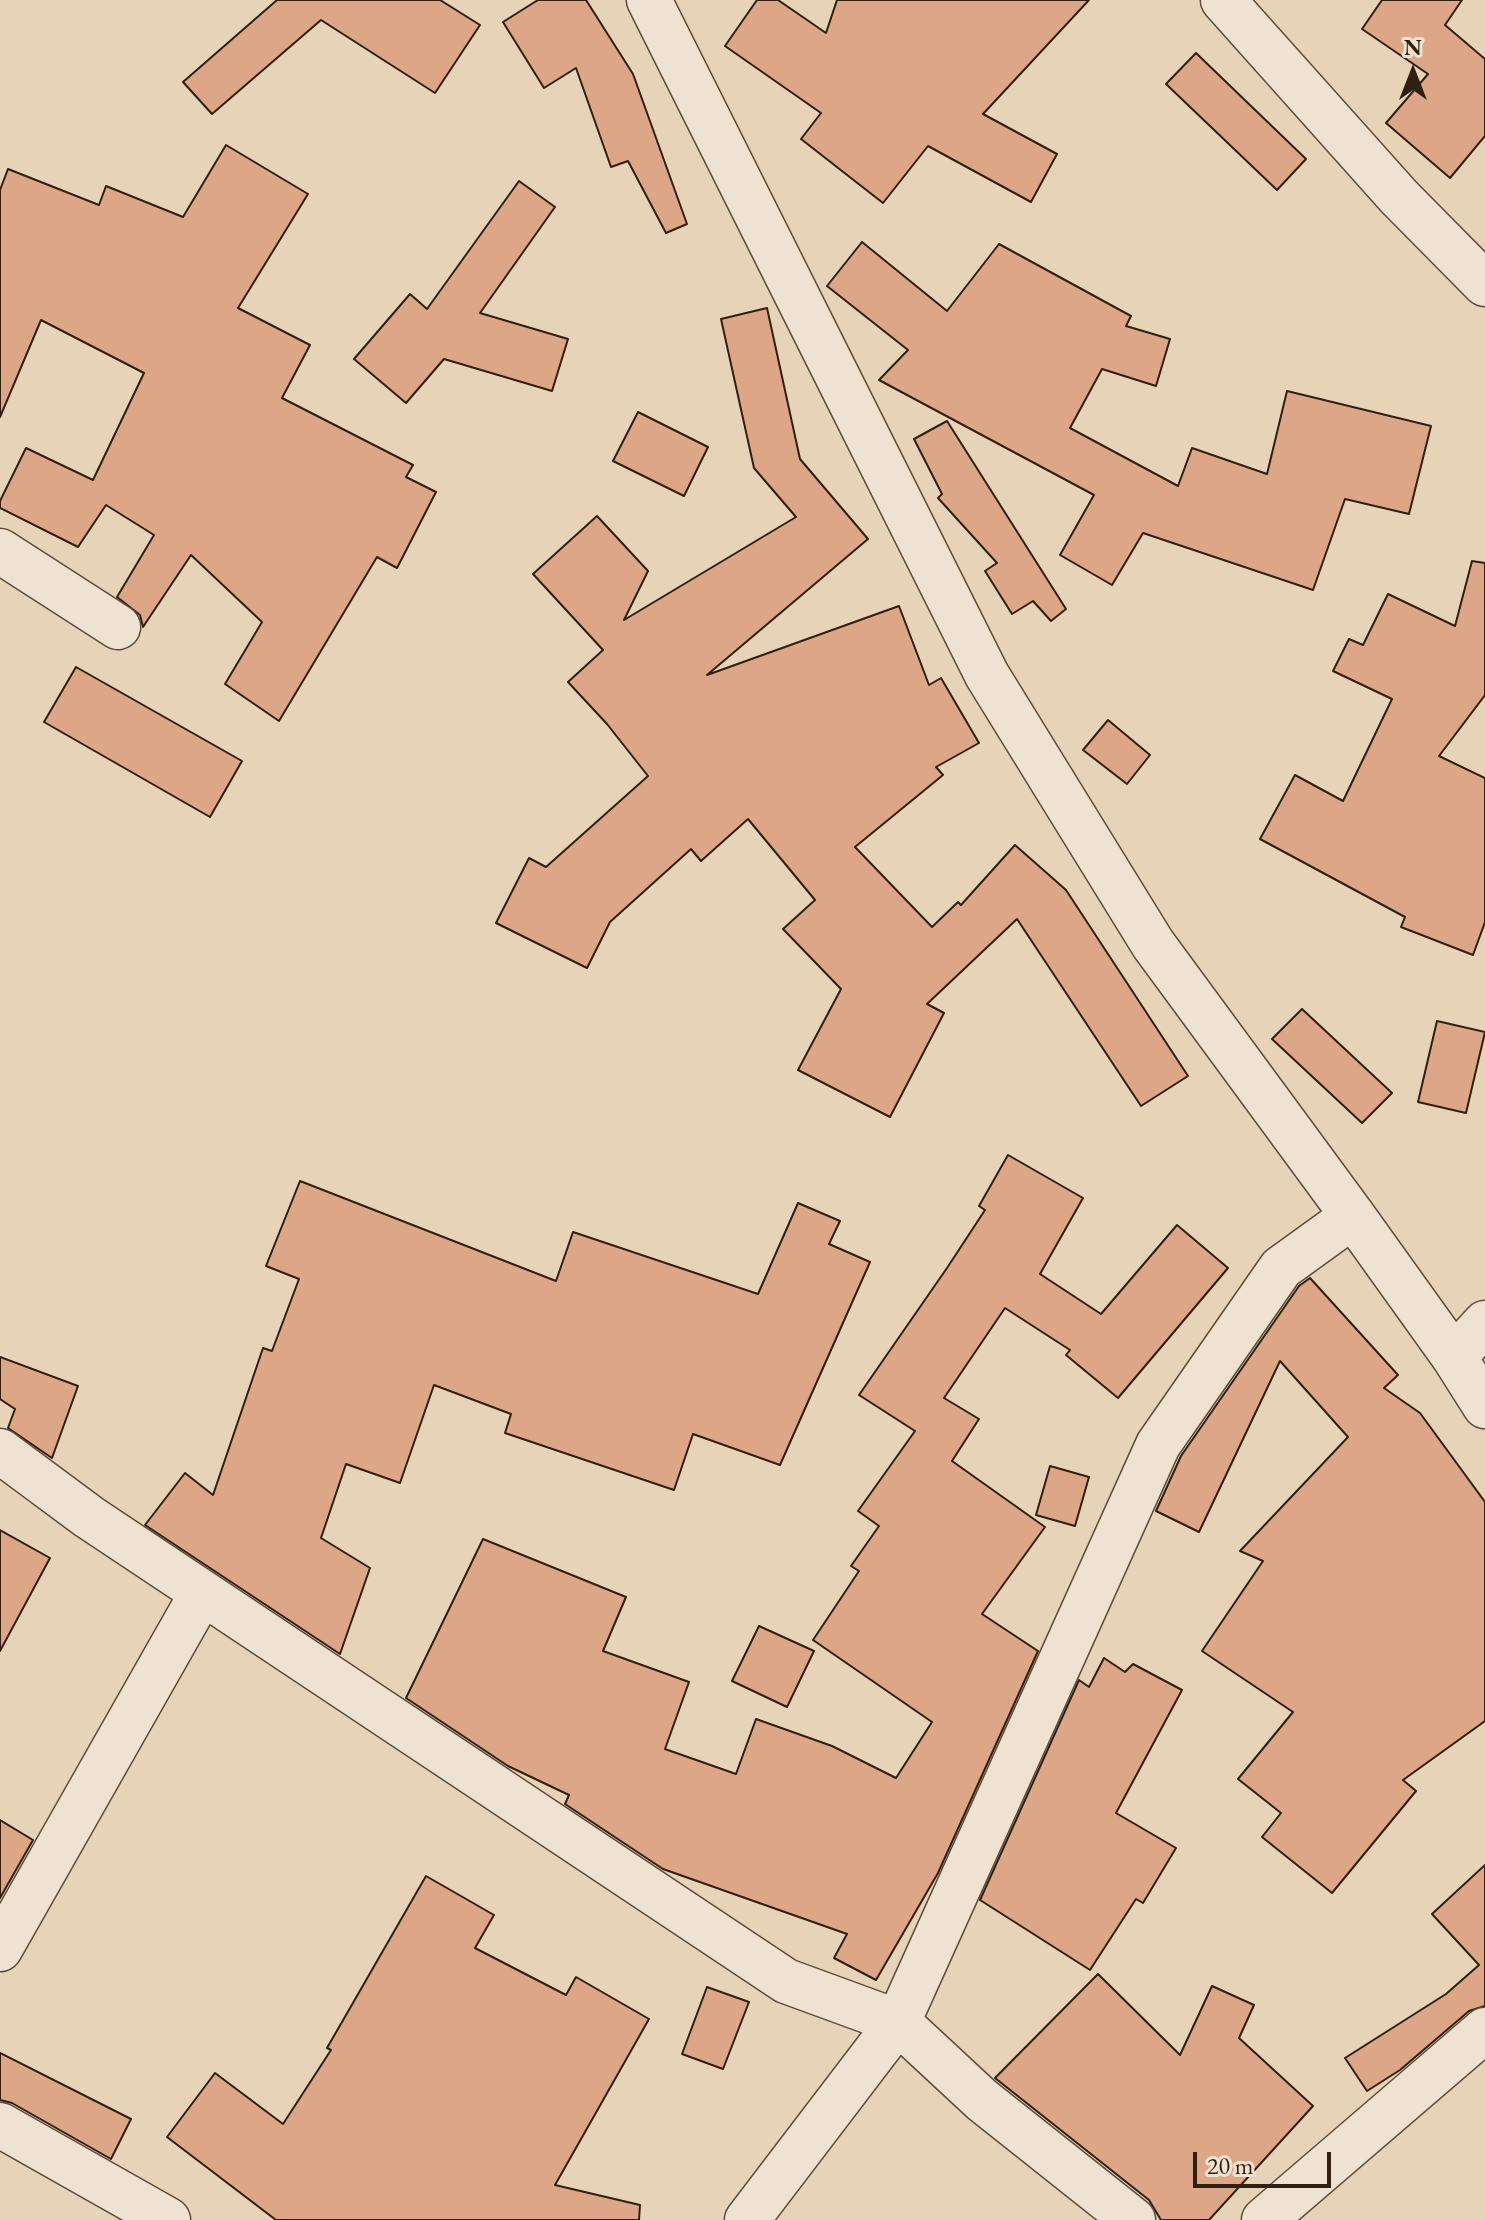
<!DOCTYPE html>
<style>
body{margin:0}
#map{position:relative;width:1485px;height:2220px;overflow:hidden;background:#e7d3b7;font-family:"EB Garamond",serif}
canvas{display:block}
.north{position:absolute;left:1373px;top:32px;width:80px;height:80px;-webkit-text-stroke:6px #efe2d0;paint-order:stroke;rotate:0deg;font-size:22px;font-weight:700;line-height:32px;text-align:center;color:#311f12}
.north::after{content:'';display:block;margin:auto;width:28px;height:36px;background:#311f12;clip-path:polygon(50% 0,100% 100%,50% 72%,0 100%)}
.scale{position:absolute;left:1193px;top:2152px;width:138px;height:36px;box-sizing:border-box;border:4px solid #311f12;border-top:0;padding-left:10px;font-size:24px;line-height:28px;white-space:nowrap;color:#311f12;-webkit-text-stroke:6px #efe2d0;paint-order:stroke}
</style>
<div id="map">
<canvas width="1485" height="2220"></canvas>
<div class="north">N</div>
<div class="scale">20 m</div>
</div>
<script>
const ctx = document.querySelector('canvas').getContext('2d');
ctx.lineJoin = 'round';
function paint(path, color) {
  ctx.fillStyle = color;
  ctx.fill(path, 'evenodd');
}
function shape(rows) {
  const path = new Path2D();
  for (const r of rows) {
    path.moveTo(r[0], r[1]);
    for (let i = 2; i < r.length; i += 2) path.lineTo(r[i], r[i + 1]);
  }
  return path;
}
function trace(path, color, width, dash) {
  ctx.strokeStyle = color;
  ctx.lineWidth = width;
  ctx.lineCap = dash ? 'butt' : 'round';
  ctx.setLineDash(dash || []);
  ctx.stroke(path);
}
const building = shape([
 [277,0,440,0,480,25,435,93,321,20,212,114,183,82,277,0],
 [538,0,586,0,633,74,687,224,666,233,628,161,611,167,576,68,544,88,503,22,538,0],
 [757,0,778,0,826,33,837,0,1089,0,983,114,1057,154,1031,202,928,146,883,203,801,139,821,113,725,46,757,0],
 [1382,0,1462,0,1445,25,1485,59,1485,136,1450,178,1386,123,1428,74,1362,29,1382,0],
 [1196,53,1306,159,1277,190,1166,84,1196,53],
 [226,145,308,194,238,308,310,345,282,398,413,465,406,477,436,492,397,568,377,557,279,721,225,684,262,622,191,555,143,627,140,615,117,597,154,535,106,505,78,547,0,508,0,501,26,448,93,480,144,373,41,320,0,417,0,190,8,169,99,205,106,186,183,217,226,145],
 [519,181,555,207,480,313,568,339,552,391,444,359,406,403,354,359,410,294,427,309,519,181],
 [862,242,947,311,999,244,1131,316,1126,326,1170,339,1156,386,1102,369,1070,428,1178,486,1192,448,1267,474,1287,391,1431,426,1409,514,1345,499,1313,590,1143,533,1112,585,1060,555,1094,495,879,380,908,350,827,286,862,242],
 [767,308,800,459,868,539,707,675,899,606,929,685,941,678,979,743,936,767,943,775,855,847,932,927,958,902,961,905,1015,845,1066,890,1188,1076,1141,1106,1017,919,927,1004,944,1013,890,1117,798,1070,841,989,783,929,815,900,748,819,701,861,691,849,610,922,587,968,496,923,529,858,546,867,648,776,607,724,568,682,603,650,533,574,597,516,648,571,624,620,796,517,754,468,721,319,767,308],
 [638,412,708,447,684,496,613,461,638,412],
 [947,421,1066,609,1051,621,1033,601,1012,614,985,571,997,563,938,498,942,494,914,439,947,421],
 [1472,561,1485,563,1485,695,1439,756,1485,778,1485,922,1473,955,1401,927,1405,917,1260,839,1295,775,1343,801,1392,699,1333,671,1349,639,1363,645,1388,594,1455,626,1472,561],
 [76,667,242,761,210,817,44,722,76,667],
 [1108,720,1150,755,1127,784,1083,750,1108,720],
 [1302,1009,1392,1093,1362,1123,1272,1039,1302,1009],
 [1437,1021,1485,1032,1466,1113,1418,1102,1437,1021],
 [1008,1155,1083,1198,1040,1274,1101,1314,1177,1225,1228,1268,1118,1398,1066,1355,1070,1350,1005,1308,944,1398,979,1419,952,1461,1045,1527,982,1614,1038,1651,938,1873,876,1980,834,1958,847,1934,663,1869,565,1804,569,1795,508,1766,406,1698,483,1539,626,1597,603,1651,689,1682,665,1749,736,1774,756,1719,832,1746,896,1778,932,1722,813,1640,859,1571,851,1566,879,1526,858,1511,915,1431,859,1395,947,1268,985,1210,979,1206,1008,1155],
 [300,1181,556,1281,573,1232,758,1294,798,1203,840,1221,829,1244,870,1262,780,1465,693,1434,674,1490,505,1433,511,1414,434,1385,400,1483,346,1464,321,1538,370,1568,340,1654,145,1525,185,1473,213,1495,263,1348,272,1351,299,1279,266,1266,300,1181],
 [1310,1278,1398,1375,1384,1388,1420,1413,1485,1502,1485,1721,1403,1780,1416,1791,1332,1893,1262,1837,1281,1813,1238,1779,1293,1712,1202,1651,1263,1561,1240,1551,1348,1437,1280,1361,1199,1532,1156,1511,1181,1456,1299,1286,1310,1278],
 [0,1357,78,1386,52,1458,8,1428,15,1409,0,1399,0,1357],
 [1050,1466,1089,1477,1075,1526,1036,1515,1050,1466],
 [0,1530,50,1558,0,1651,0,1530],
 [759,1626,814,1651,787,1707,732,1681,759,1626],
 [1104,1658,1125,1672,1133,1664,1182,1690,1116,1813,1176,1848,1143,1903,1136,1899,1090,1970,980,1900,1079,1680,1089,1687,1104,1658],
 [0,1820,33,1840,0,1898,0,1820],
 [1485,1865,1485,2006,1469,2011,1400,2070,1367,2091,1345,2058,1446,1994,1479,1965,1432,1914,1485,1865],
 [426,1876,494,1915,475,1948,566,1995,576,1977,649,2019,555,2185,640,2205,639,2220,276,2220,167,2137,215,2073,283,2124,331,2050,327,2048,426,1876],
 [1098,1974,1180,2055,1212,1986,1254,2005,1239,2038,1313,2106,1209,2220,1161,2220,1149,2200,995,2078,1098,1974],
 [707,1987,749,2002,723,2069,682,2054,707,1987],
 [0,2053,131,2119,111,2159,12,2103,0,2100,0,2053]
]);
paint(building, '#dca687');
trace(building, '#311f12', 2);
const minor = shape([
 [649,0,987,675,1153,944,1353,1216,1454,1357,1485,1406],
 [1223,0,1399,197,1485,284],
 [0,551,118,627],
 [1454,1357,1485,1323],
 [0,1451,89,1517,786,1981,898,2022,982,2100,1133,2220],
 [0,1949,202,1593],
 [0,2125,168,2220],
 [747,2220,898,2022,1158,1445,1281,1268,1353,1216],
 [1264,2220,1485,2030]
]);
trace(minor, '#5e4c3b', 47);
trace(minor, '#efe2d0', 44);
</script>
